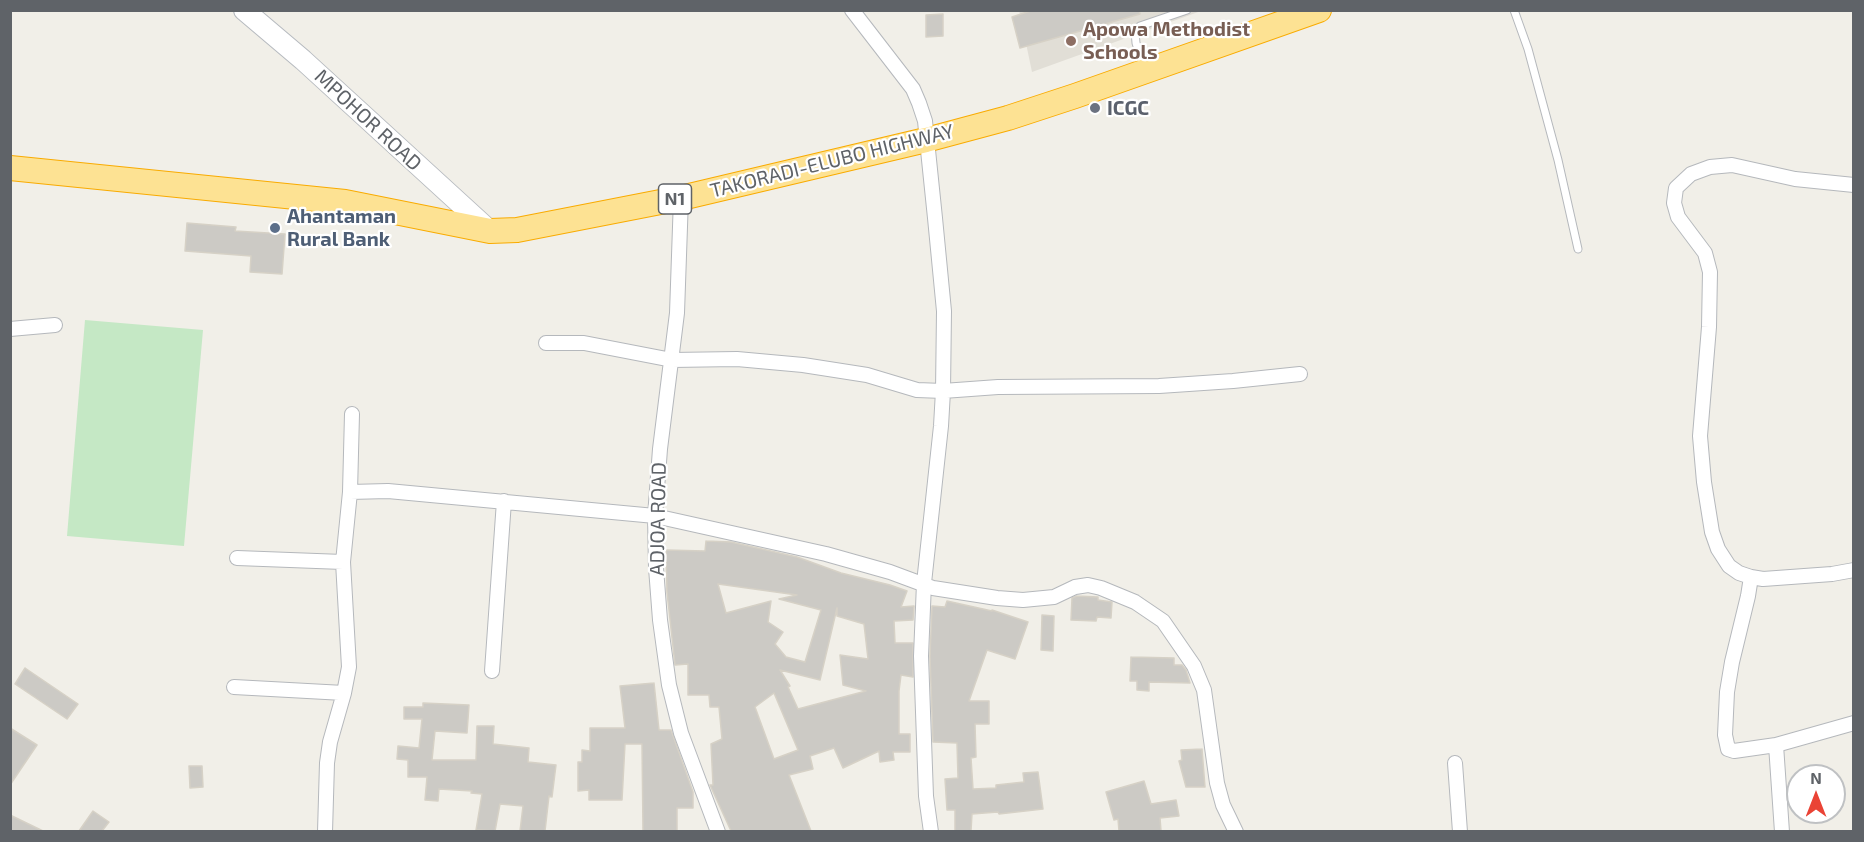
<!DOCTYPE html>
<style>
body{margin:0}
#map{position:relative;width:1864px;height:842px;overflow:hidden;background:#f1efe8;font-family:"Exo 2",sans-serif}
canvas{display:block}
.frame{position:absolute;inset:0;border:12px solid #5f6368;pointer-events:none}
.north{position:absolute;left:1786px;top:764px;width:60px;height:60px;box-sizing:border-box;background:#fff;border:2px solid #bfc1c3;border-radius:50%;rotate:0deg;font-size:16px;font-weight:700;line-height:24px;text-align:center;color:#5f6368}
.north::after{content:'';display:block;margin:auto;width:21px;height:27px;background:#ea4335;clip-path:polygon(50% 0,100% 100%,50% 72%,0 100%)}
</style>
<div id="map">
<canvas width="1864" height="842"></canvas>
<div class="frame"></div>
<div class="north">N</div>
</div>
<script>
const ctx = document.querySelector('canvas').getContext('2d');
ctx.lineJoin = 'round';
function paint(path, color) {
  ctx.fillStyle = color;
  ctx.fill(path, 'evenodd');
}
function shape(rows) {
  const path = new Path2D();
  for (const r of rows) {
    path.moveTo(r[0], r[1]);
    for (let i = 2; i < r.length; i += 2) path.lineTo(r[i], r[i + 1]);
  }
  return path;
}
function trace(path, color, width, dash) {
  ctx.strokeStyle = color;
  ctx.lineWidth = width;
  ctx.lineCap = dash ? 'butt' : 'round';
  ctx.setLineDash(dash || []);
  ctx.stroke(path);
}
function drawText(font, color, halo, rows, align = 'center') {
  ctx.font = font + ' "Exo 2",sans-serif';
  ctx.lineWidth = 4.5;
  ctx.setLineDash([]);
  ctx.textBaseline = 'middle';
  ctx.strokeStyle = halo;
  ctx.fillStyle = color;
  for (const [text, x, y, turn = 0] of rows) {
    ctx.save();
    ctx.translate(x, y);
    ctx.rotate((+turn || 0) * Math.PI / 180);
    ctx.textAlign = isNaN(turn) ? turn : align;
    if (halo) ctx.strokeText(text, 0, 0);
    ctx.fillText(text, 0, 0);
    ctx.restore();
  }
}
paint(shape([
 [1019,10,1201,11,1032,72]
]), '#e1ded6');
paint(shape([
 [85,320,203,330,184,546,67,536]
]), '#c5e8c5');
const building = shape([
 [1033,10,1139,10,1140,14,1020,48,1012,17,1033,10],
 [943,14,943,36,926,37,926,15,943,14],
 [187,223,236,227,235,231,285,234,282,274,250,272,251,256,185,251,187,223],
 [706,541,731,542,797,557,841,573,890,585,907,591,901,607,914,606,913,620,894,621,895,643,913,643,913,677,901,675,899,691,899,734,910,734,910,752,893,752,894,760,880,762,879,751,843,768,834,748,810,756,813,769,789,775,811,831,731,831,710,785,713,785,711,744,722,739,719,707,710,707,709,695,688,695,688,664,675,665,667,592,666,550,705,551,706,541],
 [718,584,797,595,779,599,821,610,805,662,786,657,775,644,783,632,768,622,771,601,726,613,718,584],
 [837,608,837,616,864,624,868,659,840,655,843,685,866,691,798,709,788,687,790,686,780,670,820,680,837,608],
 [774,693,798,750,774,759,755,707,774,693],
 [1077,596,1098,597,1098,600,1112,602,1111,618,1097,617,1096,621,1071,620,1072,598,1077,596],
 [947,601,992,611,992,610,1028,622,1015,659,987,650,969,701,989,701,989,724,975,724,976,757,971,758,973,789,996,788,996,785,1024,782,1023,773,1038,772,1043,809,999,814,998,812,972,814,971,831,955,831,955,810,947,810,945,779,958,778,957,743,933,742,930,656,932,606,945,607,947,601],
 [1042,615,1054,616,1053,651,1041,650,1042,615],
 [1131,657,1174,658,1174,665,1182,665,1186,670,1190,683,1149,682,1149,691,1137,690,1137,681,1130,681,1131,657],
 [25,668,78,704,67,719,15,684,25,668],
 [654,683,659,730,671,730,693,792,693,808,677,808,677,831,643,831,642,744,625,744,622,800,589,800,589,790,578,791,578,762,582,762,582,750,590,751,590,728,625,728,620,686,654,683],
 [423,703,469,705,467,733,435,731,432,760,476,760,477,726,494,726,493,744,529,748,528,762,556,765,552,797,549,796,545,831,520,831,523,806,500,804,495,831,476,830,482,794,471,793,472,791,439,789,438,801,425,800,427,777,408,777,408,760,397,759,398,746,419,748,422,719,404,719,404,707,423,707,423,703],
 [10,728,37,745,10,785,10,728],
 [1202,749,1205,787,1186,787,1179,761,1182,760,1181,750,1202,749],
 [189,766,202,766,203,787,190,788,189,766],
 [1144,781,1151,804,1176,800,1179,816,1160,818,1161,831,1119,831,1118,819,1114,820,1106,792,1144,781],
 [93,811,109,822,102,831,79,831,93,811],
 [10,815,43,831,10,831,10,815]
]);
paint(building, '#cccac5');
trace(building, '#d6d1c6', 1.5);
const lane = shape([
 [1514,10,1528,49,1558,160,1578,249],
 [1144,66,1136,43,1135,31,1140,26,1187,10]
]);
const street = shape([
 [852,10,913,89,919,103,925,121,935,218,944,311,943,391,941,426,924,583,921,656,926,796,931,832],
 [1854,185,1795,179,1732,165,1710,167,1691,174,1676,188,1674,203,1678,217,1705,253,1710,272,1709,327,1700,436,1704,482,1712,532,1718,549,1729,566,1739,573,1751,577,1763,579,1832,574,1854,570],
 [681,198,677,313,660,449,655,516,656,568,660,620,669,685,681,733,718,832],
 [10,329,55,325],
 [546,343,584,343,672,360,737,359,803,365,867,375,917,390,943,391,998,387,1159,386,1233,381,1300,374],
 [350,492,388,491,655,516,826,554,890,572,933,588,997,598,1023,600,1054,597,1075,587,1088,585,1101,588,1135,602,1163,621,1194,666,1204,690,1217,783,1223,805,1236,832],
 [237,558,343,562],
 [1751,577,1748,596,1732,662,1727,692,1725,735,1728,749,1734,751,1776,745,1854,723],
 [492,671,504,501],
 [234,687,344,693],
 [1776,745,1782,832],
 [1455,763,1460,832],
 [325,832,327,763,330,742,344,693,349,667,343,562,350,492,352,414]
]);
const secondary = shape([
 [244,10,303,60,490,231]
]);
const highway = shape([
 [10,168,345,202,490,231,517,230,681,198,926,140,1008,118,1075,96,1319,10]
]);
trace(lane, '#b5b8bc', 9);
trace(street, '#b5b8bc', 16);
trace(secondary, '#b6babf', 22);
trace(highway, '#f9ab00', 26);
trace(lane, '#fff', 7);
trace(street, '#fff', 14);
trace(secondary, '#fff', 20);
trace(highway, '#fde293', 24);
for (const [x, y, r, color] of [
 [1071,41,6,"#8d6e63"],
 [1095,108,6,"#6b7280"],
 [275,228,6,"#5c6f8a"]
]) {
  const dot = new Path2D();
  dot.arc(x, y, r, 0, 2 * Math.PI);
  ctx.fillStyle = color;
  ctx.fill(dot);
  trace(dot, '#fff', 2);
}
for (const [x, y, w] of [
 [675,199,33]
]) {
  const box = new Path2D();
  box.roundRect(x - w / 2, y - 15, w, 30, 4.5);
  ctx.fillStyle = '#fff';
  ctx.fill(box);
  trace(box, '#5f6368', 1.5);
}
drawText('bold 18px', '#5f6368', null, [
 ["N1",675,199]
]);
drawText('bold 20px', '#785e54', '#fff', [
 ["Apowa Methodist",1083,29],
 ["Schools",1083,52]
], 'left');
drawText('bold 20px', '#5b616d', '#fff', [
 ["ICGC",1107,108]
], 'left');
drawText('20px', '#5f6368', '#fff', [
 ["MPOHOR ROAD",368,120,43],
 ["TAKORADI-ELUBO HIGHWAY",832,161,-14],
 ["ADJOA ROAD",658,519,-89]
]);
drawText('bold 20px', '#4e5e75', '#fff', [
 ["Ahantaman",287,216],
 ["Rural Bank",287,239]
], 'left');
</script>
